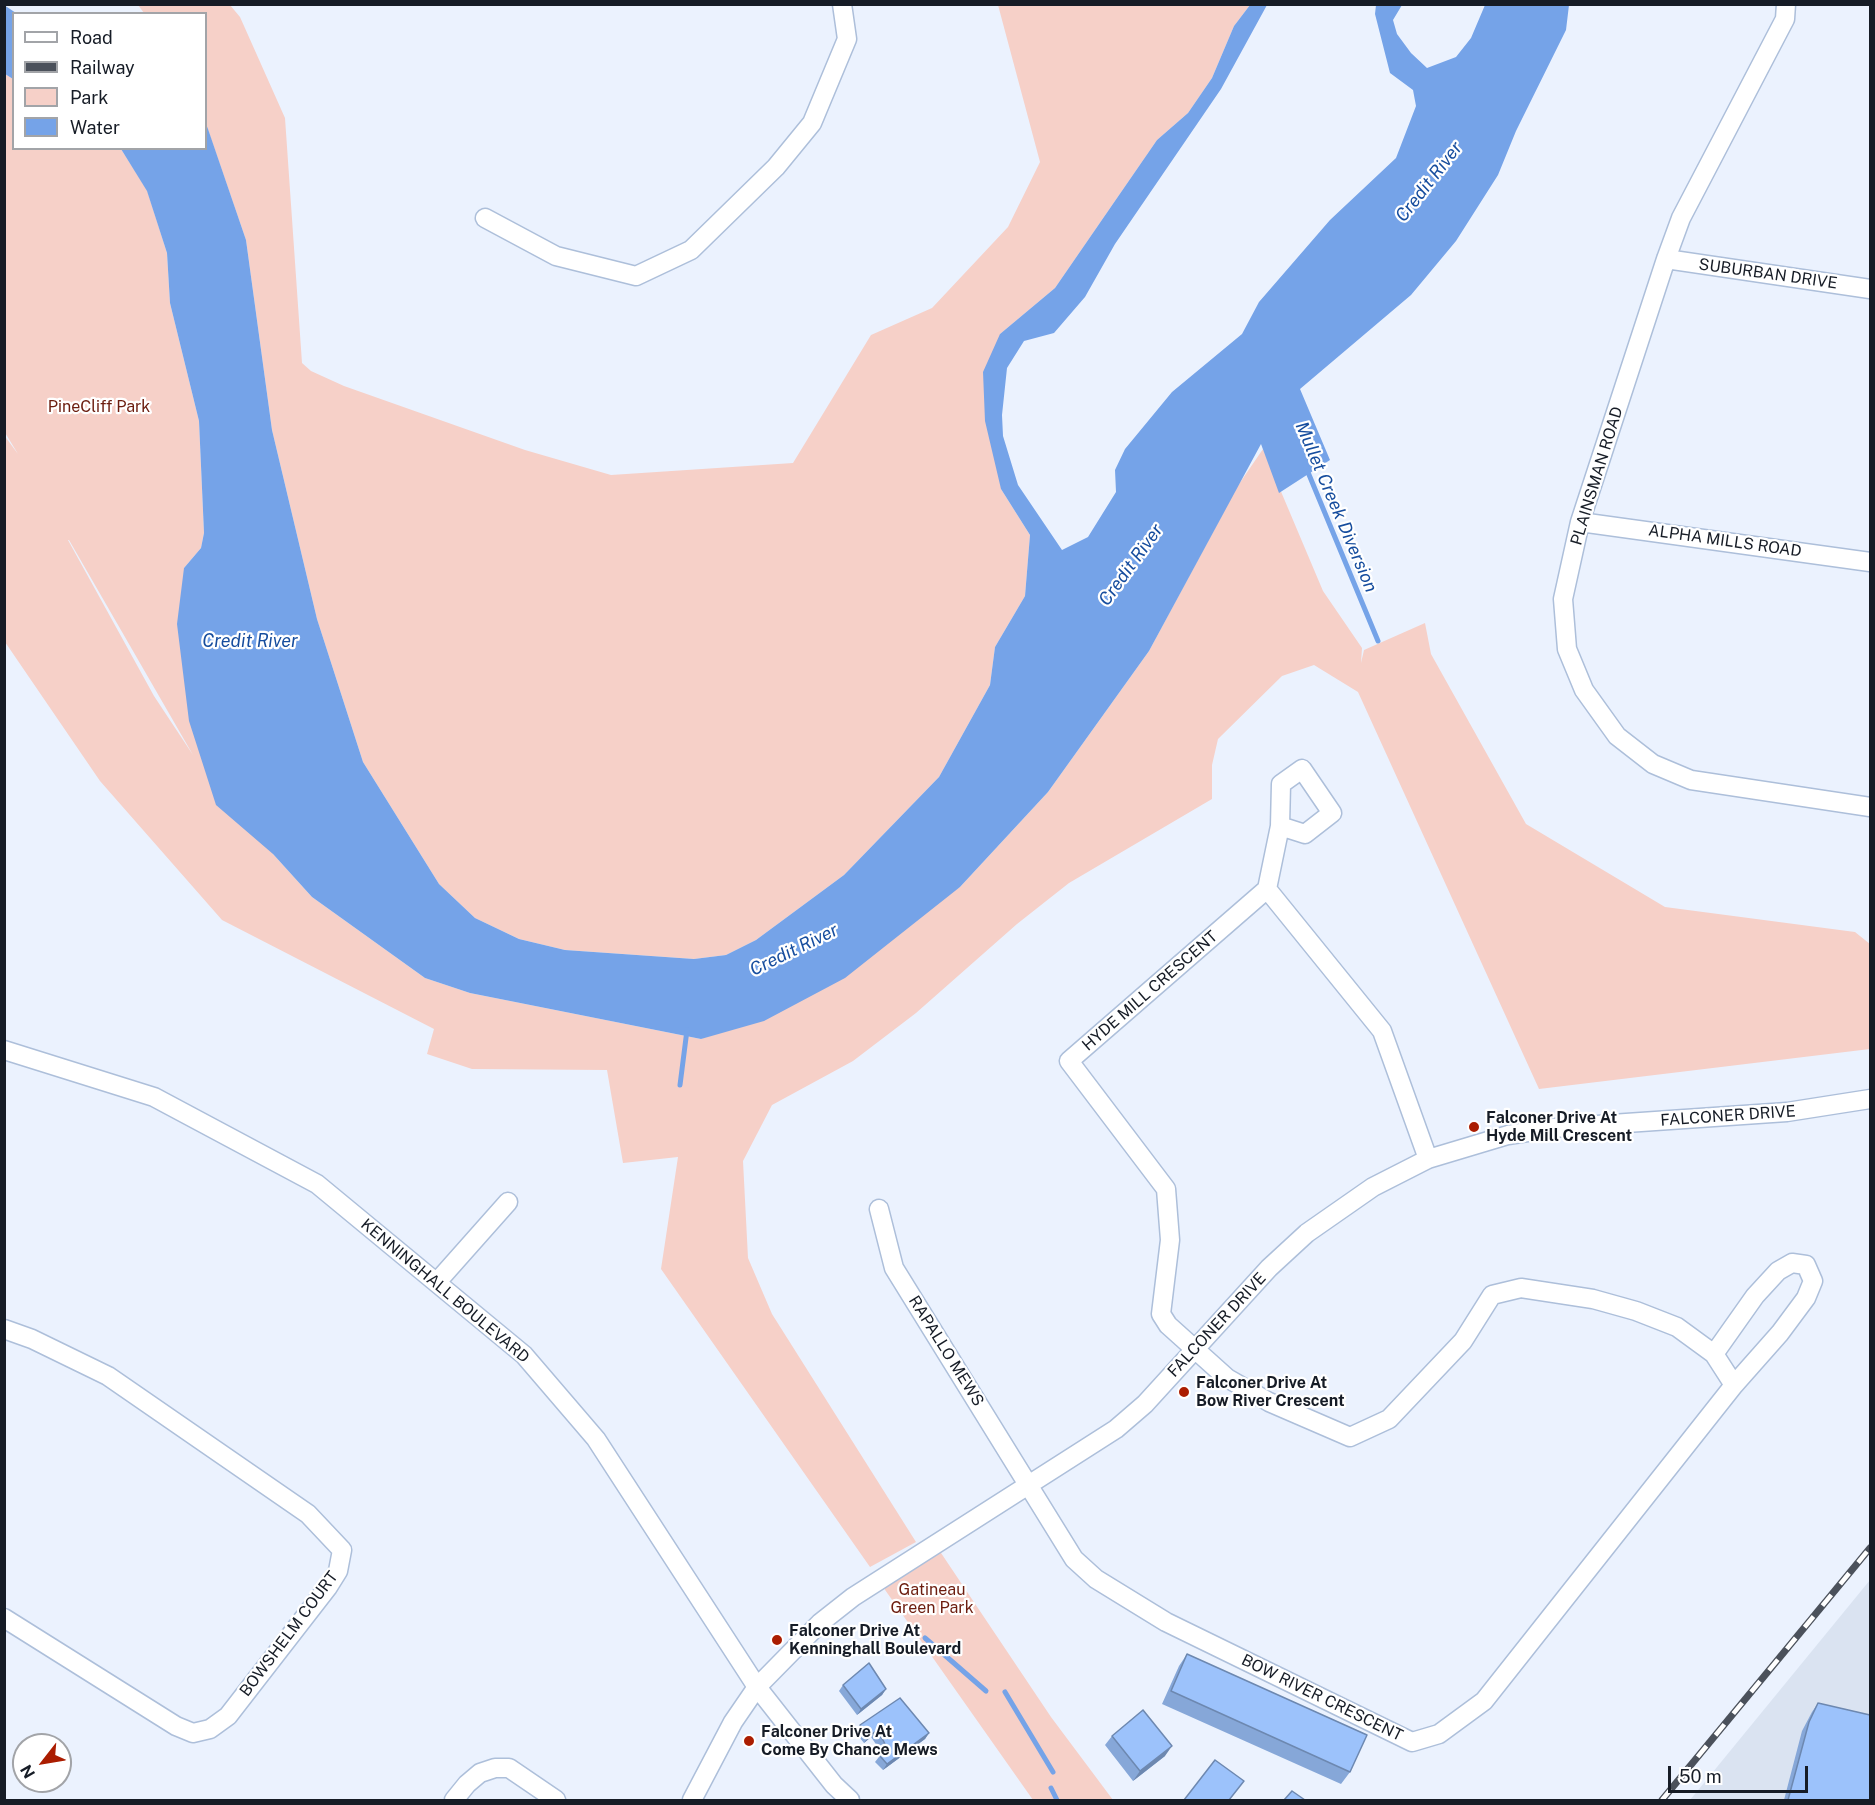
<!DOCTYPE html>
<style>
body{margin:0}
#map{position:relative;width:1875px;height:1805px;overflow:hidden;background:#ebf2fe;font-family:"Public Sans",sans-serif}
canvas{display:block}
.frame{position:absolute;inset:0;border:6px solid #161c26;pointer-events:none}
.legend{position:absolute;left:12px;top:12px;width:195px;height:138px;box-sizing:border-box;background:#fff;border:2px solid #a2a4a8;margin:0;padding:8px 10px;list-style:none;font-size:18px;color:#161c26}
.legend li{display:flex;align-items:center;gap:12px;height:30px}
.legend b{width:30px;border:2px solid #a2a4a8}
.north{position:absolute;left:12px;top:1733px;width:60px;height:60px;box-sizing:border-box;background:#fff;border:2px solid #a2a4a8;border-radius:50%;rotate:239deg;font-size:16px;font-weight:700;line-height:24px;text-align:center;color:#161c26}
.north::after{content:'';display:block;margin:auto;width:21px;height:27px;background:#ab1d01;clip-path:polygon(50% 0,100% 100%,50% 72%,0 100%)}
.scale{position:absolute;left:1668px;top:1766px;width:140px;height:27px;box-sizing:border-box;border:3px solid #161c26;border-top:0;padding-left:8px;font-size:18px;line-height:21px;white-space:nowrap;color:#161c26;-webkit-text-stroke:4px #fff;paint-order:stroke}
</style>
<div id="map">
<canvas width="1875" height="1805"></canvas>
<div class="frame"></div>
<ul class="legend">
<li><b style="height:8px;background:#fff"></b>Road</li>
<li><b style="height:8px;background:#4b515b"></b>Railway</li>
<li><b style="height:16px;background:#f6d0c8"></b>Park</li>
<li><b style="height:16px;background:#75a3e8"></b>Water</li>
</ul>
<div class="north">N</div>
<div class="scale">50 m</div>
</div>
<script>
const ctx = document.querySelector('canvas').getContext('2d');
ctx.lineJoin = 'round';
function paint(path, color) {
  ctx.fillStyle = color;
  ctx.fill(path, 'evenodd');
}
function shape(rows) {
  const path = new Path2D();
  for (const r of rows) {
    path.moveTo(r[0], r[1]);
    for (let i = 2; i < r.length; i += 2) path.lineTo(r[i], r[i + 1]);
  }
  return path;
}
function trace(path, color, width, dash) {
  ctx.strokeStyle = color;
  ctx.lineWidth = width;
  ctx.lineCap = dash ? 'butt' : 'round';
  ctx.setLineDash(dash || []);
  ctx.stroke(path);
}
function drawText(font, color, halo, rows, align = 'center') {
  ctx.font = font + ' "Public Sans",sans-serif';
  ctx.lineWidth = 4.5;
  ctx.setLineDash([]);
  ctx.textBaseline = 'middle';
  ctx.strokeStyle = halo;
  ctx.fillStyle = color;
  for (const [text, x, y, turn = 0] of rows) {
    ctx.save();
    ctx.translate(x, y);
    ctx.rotate((+turn || 0) * Math.PI / 180);
    ctx.textAlign = isNaN(turn) ? turn : align;
    if (halo) ctx.strokeText(text, 0, 0);
    ctx.fillText(text, 0, 0);
    ctx.restore();
  }
}
paint(shape([
 [1870,1580,1870,1800,1690,1800]
]), '#dae3f1');
paint(shape([
 [138,5,230,5,240,17,285,118,302,363,311,371,344,386,525,450,611,475,793,463,871,335,932,308,1008,227,1040,162,998,5,1250,5,1234,26,1212,78,1188,113,1157,140,1055,288,1000,334,1001,489,1030,535,1025,596,995,647,990,685,939,777,844,875,756,940,726,955,694,959,565,950,519,939,475,918,439,884,363,762,317,619,272,430,246,240,206,124,206,14,144,13],
 [5,74,13,79,14,148,121,149,147,190,167,253,170,303,199,421,204,533,201,548,184,568,273,854,312,897,425,978,470,993,701,1039,960,887,1048,792,1149,651,1237,487,1263,449,1323,591,1362,648,1361,663,1364,650,1425,623,1431,654,1526,824,1665,907,1855,932,1870,944,1870,1049,1539,1089,1358,692,1314,665,1282,676,1218,739,1212,765,1212,799,1069,883,1017,924,916,1013,853,1061,772,1105,743,1161,748,1258,772,1314,916,1542,870,1567,661,1269,678,1157,623,1163,607,1070,472,1069,427,1054,434,1029,222,920,100,781,5,642,4,435,18,454,4,431],
 [68,540,69,540,193,755,154,696],
 [939,1550,1051,1717,1113,1800,1033,1800,883,1587]
]), '#f6d0c8');
paint(shape([
 [4,5,16,13,14,14,13,79,5,74],
 [1250,5,1267,5,1221,89,1115,244,1085,297,1054,333,1024,341,1007,368,1002,415,1003,436,1018,485,1062,550,1088,537,1116,492,1115,470,1125,449,1172,392,1242,334,1259,302,1330,220,1396,158,1416,106,1413,90,1390,73,1375,14,1376,5,1402,5,1393,20,1397,34,1411,53,1427,68,1456,57,1471,38,1485,5,1569,5,1566,30,1516,131,1498,175,1456,241,1411,295,1300,389,1330,460,1279,493,1261,444,1149,651,1048,792,960,887,845,978,764,1021,701,1039,470,993,425,978,312,897,273,854,216,805,189,721,177,624,184,568,201,548,204,533,199,421,170,303,167,253,147,191,121,149,206,148,206,124,208,129,246,240,272,430,317,619,363,762,439,884,475,918,519,939,565,950,694,959,726,955,756,940,844,875,939,777,990,685,995,647,1025,596,1030,535,1001,489,985,421,983,372,1000,334,1055,288,1157,140,1188,113,1212,78,1234,26]
]), '#75a3e8');
trace(shape([
 [1305,465,1378,641],
 [680,1085,687,1030],
 [925,1638,986,1691],
 [1005,1692,1053,1772],
 [1051,1788,1057,1800]
]), '#75a3e8', 5);
const street = shape([
 [1786,4,1785,19,1681,218,1666,259,1580,522,1563,599,1567,649,1584,690,1617,736,1653,764,1691,780,1870,807],
 [485,218,556,256,636,276,691,250,776,167,812,123,847,39,842,4],
 [1666,259,1870,289],
 [1580,522,1870,562],
 [1267,889,1280,826,1281,784,1302,769,1332,813,1305,834,1280,826],
 [4,1050,154,1097,317,1184,524,1355,596,1439,757,1687,834,1785,850,1800],
 [1428,1159,1382,1031,1267,889,1069,1061,1166,1189,1170,1240,1161,1314,1168,1325,1227,1378,1269,1402,1350,1437,1389,1419,1463,1341,1492,1295,1521,1288,1593,1299,1636,1311,1677,1327,1714,1354],
 [879,1209,894,1268,1074,1559,1096,1579,1166,1622,1412,1742,1439,1734,1484,1701,1734,1385,1780,1333,1806,1298,1813,1281,1806,1265,1792,1263,1778,1271,1755,1296,1714,1354,1734,1385],
 [437,1282,508,1202],
 [4,1329,32,1339,108,1376,308,1514,342,1550,338,1571,328,1587,228,1716,210,1729,193,1733,176,1726,4,1618],
 [454,1800,467,1784,480,1773,495,1768,509,1768,556,1800],
 [692,1800,733,1722,757,1687,820,1623,853,1597,1116,1429,1145,1404,1269,1268,1307,1233,1373,1187,1428,1159,1508,1135,1553,1128,1787,1112,1870,1099]
]);
trace(street, '#adbfda', 21);
trace(street, '#fff', 18);
const rail = shape([
 [1662,1800,1870,1548]
]);
trace(rail, '#4b515b', 7);
trace(rail, '#fff', 4.5, [14]);
paint(shape([
 [1187,1654,1350,1772,1341,1784,1162,1704,1179,1666],
 [843,1685,886,1689,882,1695,857,1715,839,1691],
 [1818,1703,1870,1800,1784,1800,1802,1731,1812,1712],
 [860,1725,929,1733,925,1739,883,1770,875,1762,882,1753,871,1737,864,1743,855,1732],
 [1112,1736,1165,1756,1133,1781,1105,1745]
]), '#86a7d8');
paint(shape([
 [886,1689,882,1695,857,1715,861,1709],
 [876,1731,871,1737,864,1743,868,1737],
 [929,1733,925,1739,883,1770,887,1764],
 [1172,1746,1165,1756,1133,1781,1140,1771]
]), '#6d88b0');
const building = shape([
 [1187,1654,1367,1735,1350,1772,1171,1691,1187,1654],
 [869,1663,886,1689,861,1709,843,1685,869,1663],
 [900,1698,929,1733,887,1764,880,1756,887,1748,883,1740,876,1731,868,1737,860,1725,900,1698],
 [1818,1703,1870,1715,1870,1800,1788,1800,1809,1722,1818,1703],
 [1143,1710,1172,1746,1140,1771,1112,1736,1143,1710],
 [1215,1760,1244,1781,1229,1800,1184,1800,1215,1760],
 [1292,1791,1305,1800,1284,1800,1292,1791]
]);
paint(building, '#9cc2fb');
trace(building, '#6d88b0', 1.5);
for (const [x, y, r, color] of [
 [1474,1127,6,"#ab1d01"],
 [1184,1392,6,"#ab1d01"],
 [777,1640,6,"#ab1d01"],
 [749,1741,6,"#ab1d01"]
]) {
  const dot = new Path2D();
  dot.arc(x, y, r, 0, 2 * Math.PI);
  ctx.fillStyle = color;
  ctx.fill(dot);
  trace(dot, '#fff', 2);
}
drawText('16px', '#161c26', '#fff', [
 ["SUBURBAN DRIVE",1768,274,8],
 ["PLAINSMAN ROAD",1597,476,-73],
 ["ALPHA MILLS ROAD",1725,541,8],
 ["HYDE MILL CRESCENT",1150,991,-41],
 ["FALCONER DRIVE",1728,1116,-4],
 ["KENNINGHALL BOULEVARD",445,1291,40],
 ["FALCONER DRIVE",1217,1325,-47],
 ["RAPALLO MEWS",946,1351,58],
 ["BOWSHELM COURT",289,1634,-53],
 ["BOW RIVER CRESCENT",1322,1698,26]
]);
drawText('16px', '#6c1d0f', '#fff', [
 ["PineCliff Park",99,407],
 ["Gatineau",932,1590],
 ["Green Park",932,1608]
]);
drawText('bold 16px', '#161c26', '#fff', [
 ["Falconer Drive At",1486,1118],
 ["Hyde Mill Crescent",1486,1136],
 ["Falconer Drive At",1196,1383],
 ["Bow River Crescent",1196,1401],
 ["Falconer Drive At",789,1631],
 ["Kenninghall Boulevard",789,1649],
 ["Falconer Drive At",761,1732],
 ["Come By Chance Mews",761,1750]
], 'left');
drawText('italic 18px', '#164d9e', '#fff', [
 ["Credit River",1429,182,-52],
 ["Mullet Creek Diversion",1336,507,67],
 ["Credit River",1131,565,-54],
 ["Credit River",250,641],
 ["Credit River",794,950,-26]
]);
</script>
